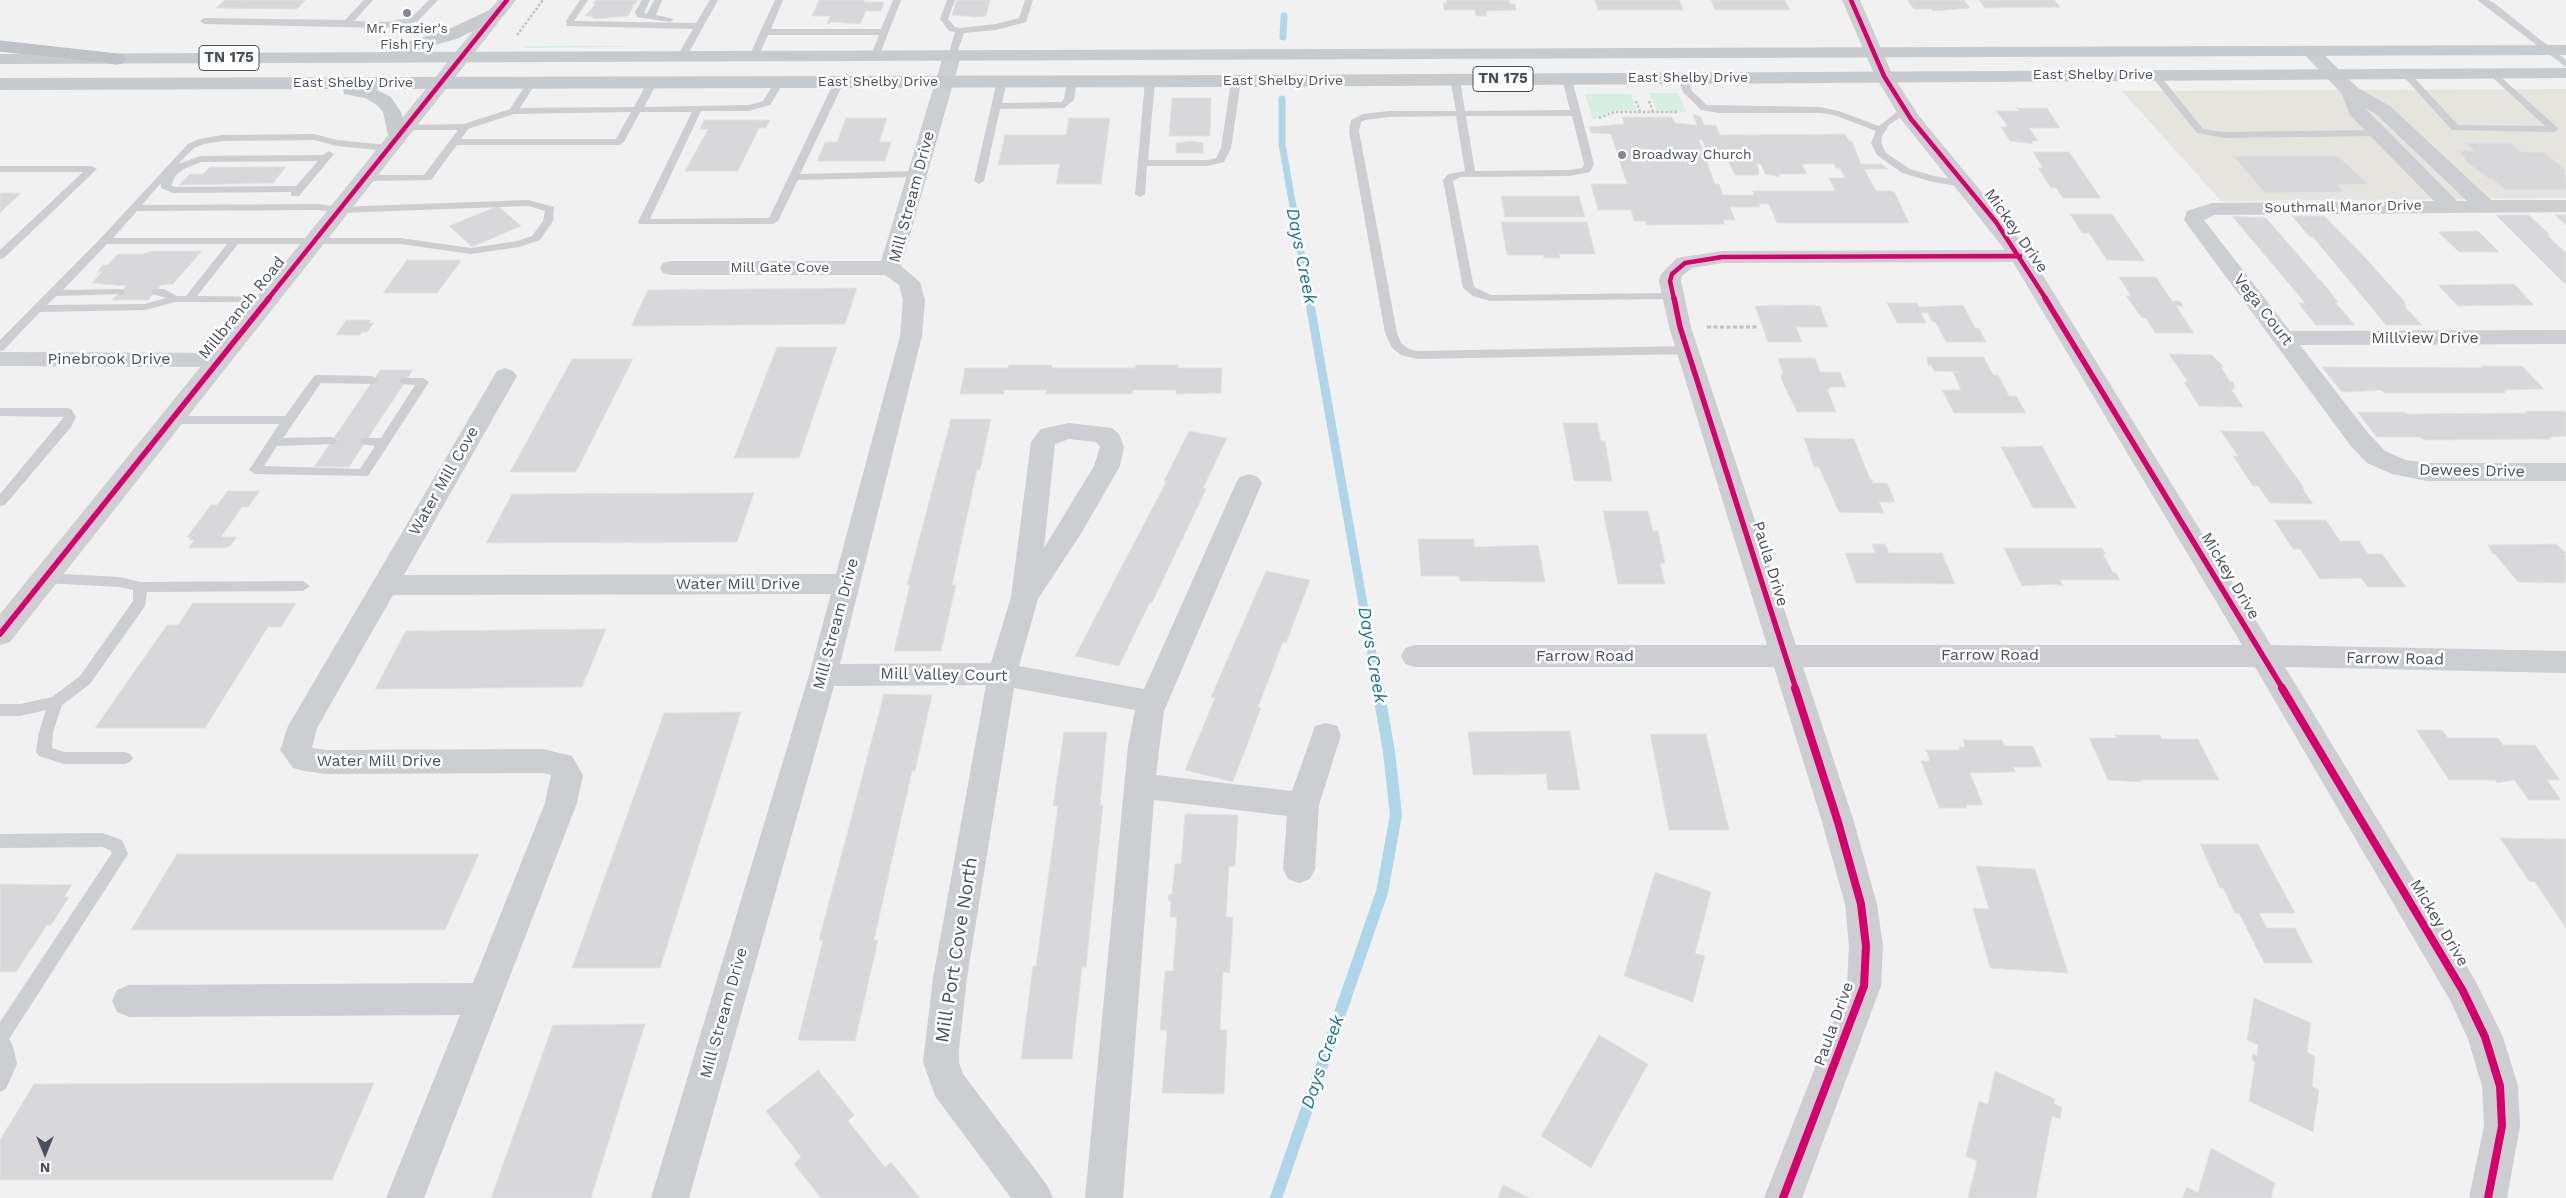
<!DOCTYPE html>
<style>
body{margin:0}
#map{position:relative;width:2566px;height:1198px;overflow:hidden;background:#f1f1f1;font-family:"Work Sans",sans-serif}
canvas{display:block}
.north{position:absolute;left:20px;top:1128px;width:50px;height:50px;-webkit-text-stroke:4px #fff;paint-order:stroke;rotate:180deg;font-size:14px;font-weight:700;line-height:20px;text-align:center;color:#49505b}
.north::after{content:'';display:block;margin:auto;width:18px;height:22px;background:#49505b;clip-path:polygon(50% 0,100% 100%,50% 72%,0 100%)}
</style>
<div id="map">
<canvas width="2566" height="1198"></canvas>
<div class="north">N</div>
</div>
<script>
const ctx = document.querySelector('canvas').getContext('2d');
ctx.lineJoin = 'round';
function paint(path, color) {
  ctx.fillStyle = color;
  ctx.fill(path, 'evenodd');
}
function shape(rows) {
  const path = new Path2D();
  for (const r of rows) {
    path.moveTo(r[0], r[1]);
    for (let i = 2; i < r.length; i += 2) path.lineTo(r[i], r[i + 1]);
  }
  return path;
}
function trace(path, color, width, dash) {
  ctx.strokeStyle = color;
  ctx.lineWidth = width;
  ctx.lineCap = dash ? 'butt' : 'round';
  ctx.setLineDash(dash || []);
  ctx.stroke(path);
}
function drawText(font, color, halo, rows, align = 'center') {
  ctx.font = font + ' "Work Sans",sans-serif';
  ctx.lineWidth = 5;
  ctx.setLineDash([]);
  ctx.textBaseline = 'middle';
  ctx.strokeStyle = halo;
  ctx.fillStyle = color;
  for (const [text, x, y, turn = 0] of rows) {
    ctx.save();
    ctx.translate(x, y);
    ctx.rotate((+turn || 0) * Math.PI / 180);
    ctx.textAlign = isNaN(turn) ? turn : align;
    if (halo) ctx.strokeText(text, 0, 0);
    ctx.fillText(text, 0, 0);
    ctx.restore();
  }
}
paint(shape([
 [2566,89,2566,198,2221,201,2122,91]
]), '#e5e4df');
paint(shape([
 [526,46,664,46,524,48],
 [1678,93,1687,112,1656,110,1649,93],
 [1585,94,1631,94,1636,110,1610,111,1593,120]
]), '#d7eee3');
trace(shape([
 [1283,37,1284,16],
 [1282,99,1282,144,1309,299]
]), '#afd6e8', 7);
trace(shape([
 [1309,298,1378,689]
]), '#afd6e8', 9);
trace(shape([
 [1276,1198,1382,892,1396,815,1389,752,1378,688]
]), '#afd6e8', 12);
const building = shape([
 [225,0,306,0,297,9,216,8,225,0],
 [596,0,636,0,638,1,632,6,634,6,628,16,595,19,591,17,593,16,585,16,596,4,593,4,596,0],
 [819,0,865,0,864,2,884,2,881,11,866,11,860,24,832,22,827,24,830,16,812,16,819,0],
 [959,0,990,0,986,16,975,17,952,15,956,1,959,0],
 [1446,0,1509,0,1510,4,1515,4,1516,10,1486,11,1487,16,1476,16,1475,10,1444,10,1443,3,1447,3,1446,0],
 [1595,0,1679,0,1683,10,1598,10,1595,0],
 [1711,0,1785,0,1790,10,1715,10,1711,0],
 [1907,0,1964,0,1970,8,1933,11,1931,9,1914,9,1907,0],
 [1979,0,2054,0,2060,7,1985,8,1979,0],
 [1172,98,1211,98,1210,136,1169,136,1172,98],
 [2017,108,2047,108,2060,128,2029,128,2038,141,2032,141,2033,144,2010,141,2001,127,2007,127,2006,124,1996,111,2019,111,2017,108],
 [1693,114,1701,117,1704,125,1716,125,1720,135,1845,134,1849,141,1852,141,1861,164,1881,164,1888,169,1864,169,1876,191,1892,191,1895,193,1909,223,1777,223,1769,204,1759,204,1760,207,1730,207,1735,220,1723,220,1725,224,1646,225,1645,221,1634,221,1631,210,1598,210,1591,184,1627,184,1611,134,1591,133,1589,127,1624,124,1622,117,1672,117,1675,123,1697,125,1693,114],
 [1699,140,1702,140,1711,161,1728,161,1735,175,1759,175,1758,167,1756,164,1761,164,1765,174,1780,177,1779,174,1807,174,1802,164,1834,164,1836,168,1840,168,1845,178,1829,178,1835,191,1753,191,1754,195,1723,195,1719,184,1715,184,1699,140],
 [846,118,887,118,879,142,891,142,885,161,817,161,825,142,837,142,846,118],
 [1069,118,1110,118,1101,184,1056,184,1060,164,998,165,1005,135,1066,135,1069,118],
 [704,120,770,120,766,128,759,128,738,171,685,171,708,129,700,129,704,120],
 [1192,141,1203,143,1203,153,1176,153,1176,143,1192,141],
 [2465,143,2511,143,2522,152,2544,152,2566,170,2564,172,2566,175,2566,190,2505,190,2493,179,2489,179,2468,163,2459,151,2475,151,2465,143],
 [2033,152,2069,152,2101,198,2063,198,2056,188,2051,188,2038,168,2043,168,2033,152],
 [2233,156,2338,156,2368,184,2338,185,2343,192,2265,193,2233,156],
 [210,167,286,167,273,183,179,185,190,174,203,174,210,167],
 [0,193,21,193,0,213,0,193],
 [1501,196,1579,196,1585,217,1505,217,1501,196],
 [498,206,521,226,472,247,449,226,498,206],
 [2070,214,2112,214,2145,261,2107,260,2089,233,2082,233,2070,214],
 [2496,215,2529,215,2550,235,2547,235,2566,253,2566,285,2496,215],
 [2555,215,2566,215,2566,225,2555,215],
 [2232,216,2266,218,2327,288,2338,302,2335,302,2355,325,2316,325,2298,303,2305,303,2232,216],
 [2292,216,2324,216,2360,252,2404,301,2406,308,2422,325,2386,325,2313,237,2310,237,2292,216],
 [1501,222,1587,222,1595,254,1559,254,1560,258,1544,258,1543,255,1507,255,1501,222],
 [2478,231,2499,252,2459,252,2438,232,2478,231],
 [202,251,173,284,161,285,148,300,112,300,126,286,92,283,102,272,97,272,103,265,108,265,118,254,143,254,152,251,202,251],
 [407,260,460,260,459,261,461,261,437,293,383,293,407,260],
 [2119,277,2156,277,2172,301,2180,301,2183,306,2176,306,2194,333,2155,333,2146,318,2142,318,2126,296,2131,296,2119,277],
 [2514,284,2534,305,2458,306,2438,285,2514,284],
 [857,288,845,324,631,326,648,290,857,288],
 [1887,303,1917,303,1919,307,1963,305,1975,328,1979,328,1986,342,1946,342,1936,323,1931,320,1928,313,1921,313,1926,323,1897,323,1887,303],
 [1803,305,1820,306,1828,327,1796,327,1802,342,1768,342,1755,306,1803,305],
 [346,320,371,320,369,323,374,323,367,332,362,332,360,335,336,335,346,320],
 [777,347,837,347,799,458,734,458,777,347],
 [2169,354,2212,355,2224,367,2221,367,2230,382,2233,382,2235,389,2231,389,2243,407,2199,406,2184,382,2188,382,2169,354],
 [1927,357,1984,357,1993,375,1998,375,2009,396,2016,396,2026,413,1954,413,1942,390,1961,390,1953,372,1959,372,1934,371,1931,365,1928,365,1927,357],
 [1778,358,1815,358,1820,372,1840,372,1846,387,1829,387,1830,389,1827,389,1836,412,1797,412,1782,381,1781,374,1783,374,1778,358],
 [572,359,633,359,576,472,510,472,572,359],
 [1009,365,1052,365,1052,368,1135,368,1136,365,1178,365,1178,368,1222,368,1221,393,1176,394,1176,390,1133,390,1132,394,1046,394,1047,390,1004,390,1004,394,960,394,965,368,1008,368,1009,365],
 [2480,366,2522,366,2544,389,2504,390,2506,393,2384,393,2381,390,2347,392,2341,391,2322,367,2482,368,2480,366],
 [380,370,413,370,349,467,314,467,380,370],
 [2525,411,2564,411,2566,413,2566,436,2549,437,2551,439,2425,440,2420,437,2377,437,2357,412,2404,412,2406,414,2527,413,2525,411],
 [951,419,991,419,980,470,977,470,952,585,956,585,941,651,894,651,910,585,907,585,951,419],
 [1563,423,1597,423,1601,441,1605,441,1612,481,1574,481,1563,423],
 [1189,431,1227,438,1203,488,1206,489,1152,603,1150,602,1119,666,1075,656,1166,482,1164,481,1189,431],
 [2221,431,2264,432,2304,488,2302,488,2313,504,2270,503,2258,486,2253,486,2233,456,2238,456,2221,431],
 [1804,438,1854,439,1870,479,1874,481,1871,483,1887,483,1895,502,1879,502,1884,513,1839,512,1819,467,1814,467,1804,438],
 [2042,446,2076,508,2033,508,2001,447,2042,446],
 [228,491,260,491,248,507,242,507,221,537,237,537,230,546,224,548,189,548,194,540,189,540,191,537,187,537,211,505,217,505,228,491],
 [754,493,737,542,486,543,512,494,754,493],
 [1603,511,1648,511,1653,531,1658,531,1665,563,1660,563,1665,584,1618,584,1603,511],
 [2274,520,2326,520,2340,541,2359,541,2368,554,2382,554,2406,587,2368,587,2361,578,2320,579,2300,549,2293,549,2274,520],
 [1418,539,1474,539,1474,547,1538,545,1545,582,1460,581,1459,576,1421,576,1418,539],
 [1872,544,1885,544,1889,553,1942,553,1955,584,1856,583,1845,553,1875,553,1872,544],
 [2556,544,2566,553,2564,554,2566,556,2565,583,2518,582,2495,554,2493,554,2488,545,2556,544],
 [2004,548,2102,548,2106,554,2103,554,2113,573,2116,573,2120,580,2060,580,2063,586,2054,584,2022,586,2004,548],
 [1266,571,1310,580,1286,643,1283,642,1258,707,1261,708,1233,782,1185,770,1215,698,1211,697,1266,571],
 [193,603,296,603,281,627,268,627,205,728,95,728,167,625,178,625,193,603],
 [606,629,582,687,375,689,406,631,606,629],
 [884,694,932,695,915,771,912,771,874,940,878,940,855,1041,798,1040,823,940,819,940,884,694],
 [741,712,660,968,572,968,664,713,741,712],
 [2416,730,2442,730,2448,738,2498,738,2503,745,2535,745,2560,780,2547,780,2561,800,2529,800,2514,780,2497,783,2495,780,2449,780,2416,730],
 [1570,731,1580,790,1548,790,1546,774,1473,775,1468,732,1570,731],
 [1064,732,1107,732,1100,805,1103,805,1086,967,1082,967,1072,1059,1021,1059,1033,966,1036,966,1058,806,1053,806,1064,732],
 [1650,734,1706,734,1729,830,1669,830,1650,734],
 [2115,735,2160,735,2162,739,2198,739,2219,780,2140,780,2141,782,2108,780,2089,738,2117,738,2115,735],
 [1963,740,2002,740,2005,746,2033,746,2042,767,2013,767,2016,772,1970,773,1983,805,1966,805,1967,808,1939,808,1921,761,1930,761,1926,750,1960,750,1959,747,1965,747,1963,740],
 [1185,814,1238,815,1235,866,1229,866,1226,917,1233,917,1230,973,1223,972,1220,1030,1227,1030,1224,1094,1162,1093,1167,1030,1160,1030,1165,971,1173,971,1177,917,1170,917,1171,901,1168,901,1169,894,1172,894,1175,864,1181,864,1185,814],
 [2500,838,2566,839,2566,928,2535,882,2529,881,2500,838],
 [2200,844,2258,844,2295,913,2259,913,2267,928,2295,928,2313,963,2264,963,2239,913,2235,913,2223,888,2220,888,2200,844],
 [177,854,479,854,445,930,131,930,177,854],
 [1976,866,2035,869,2068,973,1990,968,1973,908,1989,909,1976,866],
 [1655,872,1711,892,1695,953,1705,956,1693,1002,1624,976,1655,872],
 [0,884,72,885,64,897,69,897,51,925,47,925,16,972,0,972,0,884],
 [2254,998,2311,1023,2307,1052,2315,1056,2312,1086,2319,1090,2313,1132,2249,1101,2255,1062,2252,1060,2253,1054,2257,1056,2258,1045,2247,1040,2254,998],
 [645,1024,591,1198,491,1198,553,1025,645,1024],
 [1599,1035,1648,1064,1591,1168,1541,1136,1599,1035],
 [818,1070,854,1115,848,1121,885,1167,891,1162,920,1198,821,1198,794,1164,801,1157,766,1111,818,1070],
 [1995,1071,2055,1099,2054,1104,2062,1107,2060,1119,2052,1116,2036,1198,1968,1198,1977,1161,1966,1156,1979,1101,1988,1104,1995,1071],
 [374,1083,332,1180,0,1180,0,1140,34,1084,374,1083],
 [2211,1148,2275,1183,2271,1198,2182,1198,2187,1187,2198,1193,2211,1148],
 [1503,1185,1530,1198,1498,1198,1503,1185]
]);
paint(building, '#d8d8da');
trace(building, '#e2e2e3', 1);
const highway = shape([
 [0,41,117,54,123,55,126,59,123,63,117,64,0,51,0,41]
]);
trace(highway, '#b6b9bf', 1);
trace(shape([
 [517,35,543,0],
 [1636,101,1640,112],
 [1649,101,1653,112],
 [1599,118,1614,112,1678,112]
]), '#bbc4c2', 2.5, [2.5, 2]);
trace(shape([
 [1707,327,1759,327]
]), '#bbc4c2', 3, [4, 2.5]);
paint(shape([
 [364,0,373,0,354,21,385,22,411,18,429,0,438,0,417,22,385,28,204,24,200,21,204,18,345,20,364,0],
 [580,0,588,0,574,21,696,23,710,0,718,0,686,58,681,61,676,58,693,29,567,26,566,21,580,0],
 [642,0,650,0,644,13,647,14,654,0,662,0,656,15,674,19,670,22,637,17,635,12,642,0],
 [775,0,783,0,771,29,881,29,893,0,901,0,878,59,870,57,879,35,768,35,757,59,751,59,749,57,760,32,775,0],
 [947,0,955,0,948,19,955,27,960,28,996,24,1019,18,1025,0,1033,0,1026,22,996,30,964,33,956,56,952,59,948,56,955,32,949,31,940,19,947,0],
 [2477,0,2488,0,2494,3,2566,60,2566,67,2477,0],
 [2406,71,2409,72,2458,125,2545,126,2491,76,2489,74,2494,71,2559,129,2554,132,2452,130,2403,76,2401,74,2406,71],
 [2152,73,2158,73,2203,129,2223,132,2377,130,2382,133,2377,136,2223,138,2197,133,2152,77,2152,73],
 [1683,75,1688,78,1692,91,1707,105,1820,107,1839,111,1879,126,1902,108,1908,108,1908,112,1889,125,1882,136,1881,143,1886,153,1910,169,1934,176,1969,182,1970,184,1965,187,1933,182,1902,173,1877,155,1871,143,1876,131,1834,115,1820,113,1720,113,1701,110,1683,92,1678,78,1683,75],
 [1567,76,1572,79,1594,164,1590,172,1569,176,1461,177,1453,181,1474,287,1491,295,1672,293,1678,296,1672,299,1490,301,1473,296,1463,288,1443,180,1448,174,1465,171,1456,116,1389,117,1365,120,1361,122,1359,131,1397,333,1401,343,1409,349,1417,351,1689,346,1695,350,1689,354,1417,359,1401,355,1392,348,1385,333,1349,131,1351,120,1363,114,1389,111,1456,111,1450,80,1455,77,1460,80,1465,111,1570,110,1562,79,1567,76],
 [1466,116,1572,116,1584,164,1582,168,1569,170,1475,171,1466,116],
 [1002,78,1007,81,1002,103,1061,102,1064,99,1067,81,1072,78,1077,81,1074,100,1064,108,1000,109,984,181,979,184,974,181,997,81,1002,78],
 [1150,78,1155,81,1148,160,1208,160,1216,158,1221,148,1231,81,1236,78,1241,81,1231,148,1224,162,1208,166,1147,166,1145,194,1140,197,1135,194,1145,81,1150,78],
 [839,79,844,82,800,174,917,171,922,174,917,177,798,180,778,221,773,224,639,224,638,222,692,112,640,112,624,142,619,145,457,145,431,180,364,181,359,178,364,175,424,175,458,130,404,130,399,127,401,125,464,124,510,109,528,81,531,80,536,83,520,108,634,107,647,83,652,80,657,83,644,107,749,105,763,101,776,80,779,79,784,82,770,105,749,111,701,111,650,219,769,218,834,82,839,79],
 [631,112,616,139,461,139,468,129,514,114,631,112],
 [314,134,337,140,388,145,393,148,388,151,337,146,314,140,223,141,204,144,194,148,178,164,200,156,323,155,329,151,334,154,299,196,291,196,291,192,173,193,161,188,161,183,142,205,319,204,338,207,528,200,554,207,553,221,540,240,519,247,471,254,400,244,238,244,197,296,266,297,272,300,270,302,175,302,145,310,40,312,4,350,0,351,0,340,100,239,188,144,199,139,223,135,314,134],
 [318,161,296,186,175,187,171,185,176,175,184,169,201,162,318,161],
 [528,206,545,211,543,221,532,236,517,241,471,248,400,238,113,238,137,211,319,210,338,213,528,206],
 [107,244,227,244,186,296,177,296,164,289,156,289,152,290,152,294,166,298,145,304,47,305,56,296,124,294,124,290,120,289,63,290,107,244],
 [0,166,92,166,97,169,4,258,0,259,0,250,83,172,0,172,0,166],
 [318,375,372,376,378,380,372,384,321,383,283,438,331,437,335,438,337,441,335,444,277,446,264,466,360,469,375,446,362,444,360,441,362,438,381,438,415,385,402,384,400,381,402,378,423,378,429,382,368,476,255,474,249,470,279,424,171,424,165,420,171,416,285,416,314,376,318,375],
 [0,408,67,408,71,409,76,417,71,427,5,505,0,506,0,494,64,417,0,416,0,408],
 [45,573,120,577,140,582,303,581,310,586,303,591,147,592,145,606,90,684,62,705,53,732,52,748,64,752,125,752,130,754,133,758,130,762,125,764,64,764,39,756,36,752,39,732,46,710,20,716,0,716,0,704,20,704,52,697,80,676,133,601,133,590,120,587,45,583,38,578,45,573],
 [102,833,122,840,128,854,9,1039,13,1046,17,1064,6,1089,0,1092,0,1022,112,853,110,850,102,847,0,848,0,834,102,833]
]), '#ccced1');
paint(shape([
 [1842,0,1860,0,1893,76,1919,116,2003,218,2031,256,2271,645,2566,651,2566,673,2285,667,2475,980,2503,1037,2518,1086,2520,1126,2507,1198,2469,1198,2484,1126,2482,1086,2468,1039,2451,1002,2255,667,1803,667,1854,822,1877,904,1883,946,1881,986,1802,1198,1764,1198,1847,986,1849,946,1845,904,1822,822,1774,667,1415,667,1405,664,1401,656,1405,648,1415,645,1767,645,1669,327,1659,281,1661,274,1677,258,1722,251,2005,250,1901,119,1875,76,1842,0],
 [2013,262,2242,645,1796,645,1691,327,1681,281,1682,276,1692,268,1722,263,2013,262],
 [2310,46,2316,47,2358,88,2390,106,2491,200,2566,200,2566,212,2214,215,2204,220,2290,331,2566,330,2566,344,2300,345,2368,433,2385,451,2406,460,2427,463,2566,463,2566,481,2427,481,2392,474,2367,463,2350,445,2184,220,2187,211,2212,203,2434,201,2350,115,2342,94,2301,51,2304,47,2310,46],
 [2365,108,2376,114,2467,201,2457,201,2365,108],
 [952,51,958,52,961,56,901,266,920,282,925,300,922,336,840,664,991,663,1011,597,1031,442,1041,429,1069,423,1112,428,1119,434,1124,447,1120,466,1082,532,1038,599,1019,666,1144,689,1236,483,1240,477,1249,474,1258,477,1262,483,1164,711,1156,775,1292,791,1315,726,1326,723,1337,726,1341,735,1319,805,1315,869,1310,879,1299,883,1288,879,1283,869,1287,816,1154,800,1123,1198,1085,1198,1128,746,1135,710,1014,688,967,978,959,1049,959,1062,963,1074,1047,1185,1053,1198,1011,1198,935,1096,923,1062,933,978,986,685,834,686,689,1198,651,1198,809,675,831,594,393,595,317,728,312,748,326,750,543,749,572,756,583,775,577,803,424,1198,386,1198,460,1015,129,1017,117,1012,112,1001,117,990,129,985,473,983,545,803,551,775,543,773,326,774,304,771,293,768,280,750,288,726,497,371,505,368,513,371,517,376,404,575,836,574,900,336,903,300,899,285,885,275,671,275,663,273,660,268,663,263,671,261,881,261,943,56,946,52,952,51],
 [1069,439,1096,442,1100,447,1094,466,1044,548,1055,444,1069,439],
 [0,352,219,353,227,355,231,360,227,365,219,367,0,366,0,352]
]), '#ccced1');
paint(shape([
 [498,0,516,0,10,642,0,645,0,614,498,0]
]), '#cdcfd2');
paint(shape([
 [498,6,504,7,507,11,504,15,459,38,412,52,2566,45,2566,55,0,64,0,54,393,52,391,50,394,46,447,30,498,6],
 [2566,68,2566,78,1236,87,375,89,391,97,401,112,408,135,405,139,398,141,391,139,388,135,383,112,377,105,365,98,344,94,343,89,0,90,0,78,1236,75,2566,68]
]), '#c8cbce');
paint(highway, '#bec1c6');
trace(shape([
 [1851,0,1884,76,1911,119,1996,222,2046,299],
 [268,299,507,0],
 [1674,299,1670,281,1672,274,1685,263,1722,257,2020,256]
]), '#d6006c', 4.5);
trace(shape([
 [1674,298,1680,327,1796,689],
 [2045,298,2283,689],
 [0,634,269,298]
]), '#d6006c', 5.5);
trace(shape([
 [2282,688,2463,991,2485,1037,2500,1086,2502,1126,2488,1198],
 [1783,1198,1864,986,1866,946,1861,904,1838,822,1795,688]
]), '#d6006c', 8);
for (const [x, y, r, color] of [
 [407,13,5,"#848890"],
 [1622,155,5,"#848890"]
]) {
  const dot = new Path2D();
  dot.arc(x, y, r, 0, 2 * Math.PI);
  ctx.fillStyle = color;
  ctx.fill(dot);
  trace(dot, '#fff', 2);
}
drawText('14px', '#49505b', '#fff', [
 ["Mr. Frazier's",407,29],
 ["Fish Fry",407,45],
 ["Broadway Church",1632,155,"left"]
]);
drawText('14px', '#49505b', '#fff', [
 ["East Shelby Drive",2093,75],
 ["East Shelby Drive",1688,78],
 ["East Shelby Drive",1283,81],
 ["East Shelby Drive",878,82],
 ["East Shelby Drive",353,83],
 ["Southmall Manor Drive",2343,207,-1],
 ["Mill Gate Cove",780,268]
]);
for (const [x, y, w] of [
 [229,58,60],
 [1503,79,60]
]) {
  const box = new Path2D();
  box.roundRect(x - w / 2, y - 12.5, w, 25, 4);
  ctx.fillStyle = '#fff';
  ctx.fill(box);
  trace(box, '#49505b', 1);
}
drawText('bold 15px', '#49505b', null, [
 ["TN 175",229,58],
 ["TN 175",1503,79]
]);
drawText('16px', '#49505b', '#fff', [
 ["Mill Stream Drive",912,197,-75],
 ["Mickey Drive",2016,231,55],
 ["Millbranch Road",242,308,-51],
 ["Vega Court",2263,310,52],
 ["Millview Drive",2425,338],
 ["Pinebrook Drive",109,359],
 ["Dewees Drive",2472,471,1],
 ["Water Mill Cove",444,481,-60],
 ["Paula Drive",1770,564,73],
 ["Mickey Drive",2230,576,59],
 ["Water Mill Drive",738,584],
 ["Mill Stream Drive",836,624,-75],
 ["Farrow Road",1990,655],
 ["Farrow Road",1585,656],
 ["Farrow Road",2395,659,1],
 ["Mill Valley Court",944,675,1],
 ["Water Mill Drive",379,761],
 ["Mickey Drive",2439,923,59],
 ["Mill Stream Drive",724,1013,-74],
 ["Paula Drive",1834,1024,-70]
]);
drawText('italic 18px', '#19739e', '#fff', [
 ["Days Creek",1301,256,79],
 ["Days Creek",1372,655,80],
 ["Days Creek",1323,1062,-71]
]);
drawText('19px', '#49505b', '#fff', [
 ["Mill Port Cove North",957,950,-81]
]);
</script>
